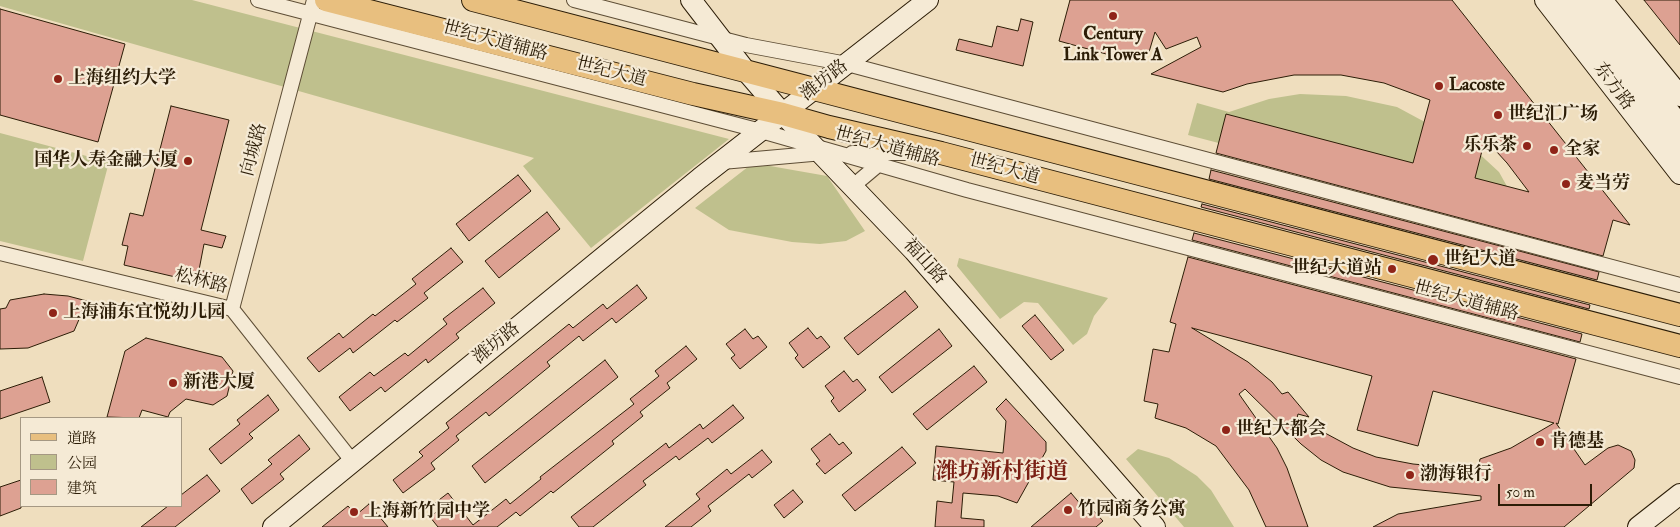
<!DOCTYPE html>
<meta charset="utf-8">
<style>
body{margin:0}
#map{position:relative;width:1680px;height:527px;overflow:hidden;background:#efdebe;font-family:"IM FELL Double Pica","Noto Serif SC",serif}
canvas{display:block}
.legend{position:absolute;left:20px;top:417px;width:162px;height:90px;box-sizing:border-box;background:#f5ead5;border:1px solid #a59883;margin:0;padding:6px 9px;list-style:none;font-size:15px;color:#2c1d07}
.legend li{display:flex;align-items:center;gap:10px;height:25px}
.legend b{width:25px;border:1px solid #a59883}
.scale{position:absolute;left:1498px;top:484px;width:94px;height:22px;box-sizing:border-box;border:2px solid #2c1d07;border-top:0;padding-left:6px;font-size:15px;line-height:18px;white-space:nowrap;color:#2c1d07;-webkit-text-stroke:4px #f5ead5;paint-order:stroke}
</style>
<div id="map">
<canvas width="1680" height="527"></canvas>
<ul class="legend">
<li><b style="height:6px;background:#e8bf7f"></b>道路</li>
<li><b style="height:14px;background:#bfc08d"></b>公园</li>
<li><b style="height:14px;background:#dda192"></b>建筑</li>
</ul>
<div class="scale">50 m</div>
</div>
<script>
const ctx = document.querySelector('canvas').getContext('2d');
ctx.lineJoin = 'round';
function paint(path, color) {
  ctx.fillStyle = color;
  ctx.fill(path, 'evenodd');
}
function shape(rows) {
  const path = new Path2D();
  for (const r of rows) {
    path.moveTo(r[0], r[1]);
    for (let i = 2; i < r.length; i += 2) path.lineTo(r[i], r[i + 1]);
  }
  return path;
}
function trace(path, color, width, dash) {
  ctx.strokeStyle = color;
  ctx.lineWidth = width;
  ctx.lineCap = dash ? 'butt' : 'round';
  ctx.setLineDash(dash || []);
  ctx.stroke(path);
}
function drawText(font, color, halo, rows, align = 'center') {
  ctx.font = font + ' "IM FELL Double Pica","Noto Serif SC",serif';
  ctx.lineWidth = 4.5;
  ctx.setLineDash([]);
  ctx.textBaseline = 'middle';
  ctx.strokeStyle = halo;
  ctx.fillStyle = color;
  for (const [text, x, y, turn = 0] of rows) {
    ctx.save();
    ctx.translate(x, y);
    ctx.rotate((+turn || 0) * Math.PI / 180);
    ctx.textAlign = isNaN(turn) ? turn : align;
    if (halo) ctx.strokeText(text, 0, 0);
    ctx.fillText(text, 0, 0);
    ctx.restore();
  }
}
paint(shape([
 [0,0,192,0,729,139,591,248,523,166,534,158,0,6],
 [1300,94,1346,96,1397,107,1473,148,1499,172,1528,224,1188,135,1197,103,1229,112,1269,99],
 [0,133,109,162,83,261,0,241],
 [753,163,827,176,865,231,846,241,820,244,792,242,729,230,695,208],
 [959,258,1108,298,1094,316,1087,334,1073,345,1038,303,1024,302,1000,319,957,266],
 [1138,449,1169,458,1197,476,1211,490,1234,527,1184,527,1126,459]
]), '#bfc08d');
const building = shape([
 [1070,0,1452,0,1630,225,1613,220,1603,256,1216,153,1226,114,1413,163,1430,100,1384,83,1341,75,1294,75,1247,84,1223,92,1151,74,1201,47,1197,37,1166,49,1155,32,1149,52,1143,57,1128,60,1059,41,1070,0],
 [1485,139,1507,163,1529,192,1475,178,1485,139],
 [1644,0,1680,0,1680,45,1644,0],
 [0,9,125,44,98,142,0,115,0,9],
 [1021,19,1033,22,1023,66,956,50,959,39,992,47,997,26,1018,31,1021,19],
 [171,106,229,120,201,230,226,236,222,248,204,244,199,270,217,274,214,286,124,265,128,246,122,245,130,213,143,216,171,106],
 [1211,170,1599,272,1597,280,1209,179,1211,170],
 [518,175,531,191,469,241,456,224,518,175],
 [1202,204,1590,305,1589,309,1201,207,1202,204],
 [547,212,560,229,499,278,485,261,547,212],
 [1194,233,1582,334,1580,342,1192,240,1194,233],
 [451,248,463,262,424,293,428,298,397,322,395,320,353,353,350,348,319,372,307,358,339,333,343,338,373,314,375,316,416,284,412,279,451,248],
 [1188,257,1576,359,1558,424,1556,423,1585,465,1608,448,1618,445,1631,451,1635,460,1634,468,1564,527,1373,527,1398,514,1481,500,1481,496,1390,487,1343,472,1321,460,1301,444,1245,389,1239,394,1277,448,1287,468,1308,527,1266,527,1249,490,1216,446,1186,428,1155,418,1158,404,1144,401,1153,349,1169,352,1176,324,1170,322,1188,257],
 [1192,328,1372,376,1357,430,1418,446,1433,391,1554,423,1511,448,1480,459,1478,470,1413,464,1376,457,1353,448,1297,418,1298,414,1309,417,1288,392,1282,394,1272,382,1248,362,1192,328],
 [637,285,647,298,616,323,612,318,583,341,579,336,547,362,550,366,489,416,486,412,456,436,459,440,431,463,435,469,403,493,393,480,423,456,419,452,449,428,446,423,569,324,573,328,603,304,607,309,637,285],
 [483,288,495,303,456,334,459,338,428,363,426,359,385,392,381,387,350,411,339,397,370,372,374,376,405,353,408,356,447,324,443,319,483,288],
 [905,291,918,307,858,355,844,338,905,291],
 [44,294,68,296,87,301,74,331,28,348,0,349,0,309,6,308,10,300,44,294],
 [1035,315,1064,350,1051,360,1022,326,1035,315],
 [808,328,817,339,821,336,830,347,803,368,795,358,798,355,789,343,808,328],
 [745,329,753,339,758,336,767,347,740,369,731,358,735,355,726,344,745,329],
 [939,329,952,346,892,393,879,377,939,329],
 [146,338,222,357,233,371,227,396,213,405,186,399,170,412,168,417,142,410,139,418,107,417,125,351,146,338],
 [686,346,697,359,667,383,670,388,640,412,643,416,612,441,614,444,553,493,551,491,520,516,516,512,497,527,438,527,430,517,440,509,435,503,448,493,473,525,506,499,510,504,541,479,540,477,634,404,630,399,659,376,655,371,686,346],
 [605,360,618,377,485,483,472,466,605,360],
 [974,366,987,382,927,430,913,414,974,366],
 [844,371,853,382,857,379,866,390,839,412,831,401,834,398,825,386,844,371],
 [42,377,50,402,0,419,0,391,42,377],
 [268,395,279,410,249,434,253,438,221,464,209,449,240,424,237,420,268,395],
 [1006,399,1046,442,1046,451,1017,503,998,496,963,493,961,518,984,520,984,527,935,527,937,501,952,503,954,482,933,480,936,446,1003,453,1006,421,996,409,1006,399],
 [733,405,744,418,712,443,708,438,679,460,676,456,643,481,646,485,593,527,579,527,571,517,666,443,669,448,700,424,703,429,733,405],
 [830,434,839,445,843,442,852,453,825,474,816,464,820,461,811,449,830,434],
 [299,435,310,449,280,474,284,479,252,504,241,489,272,464,268,460,299,435],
 [902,447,916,463,855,511,842,495,902,447],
 [762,450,772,462,752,478,749,474,708,506,711,511,691,527,665,527,700,499,696,494,727,469,731,474,762,450],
 [207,475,220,491,175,527,141,527,168,506,181,506,181,495,207,475],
 [21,480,21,508,0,516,0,487,21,480],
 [793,490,803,502,784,518,774,505,793,490],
 [1071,493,1088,513,1092,509,1103,521,1096,527,1031,527,1071,493],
 [369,504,388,527,322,527,348,506,356,515,369,504]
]);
paint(building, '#dda192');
trace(building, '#2c1d07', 1);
const street = shape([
 [258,0,761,131,967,190,1680,377],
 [574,0,746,45,847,64,1680,285],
 [852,153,910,153],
 [722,162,823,153],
 [853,186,878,165],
 [0,253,232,309,353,462],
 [232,309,314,0]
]);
const secondary = shape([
 [691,0,745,70,783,114,914,251,1155,527],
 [1545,0,1680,174],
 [1563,0,1680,148],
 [1581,0,1680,125],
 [1602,0,1680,96],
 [273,527,700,178,928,0],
 [1638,527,1680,494]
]);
const primary = shape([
 [326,0,693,94,783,114,829,127,941,153,1680,346],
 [473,0,1680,315]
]);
trace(street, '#5d4d35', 16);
trace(secondary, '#2c1d07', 22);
trace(primary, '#2c1d07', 24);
trace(street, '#f5ead5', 14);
trace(secondary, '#f5ead5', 20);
trace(primary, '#e8bf7f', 22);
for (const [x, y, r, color] of [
 [1113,16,5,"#8f2418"],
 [58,79,5,"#8f2418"],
 [1439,86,5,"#8f2418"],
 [1498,115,5,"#8f2418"],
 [1527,146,5,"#8f2418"],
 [1554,150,5,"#8f2418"],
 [188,161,5,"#8f2418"],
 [1566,184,5,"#8f2418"],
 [1433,260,6,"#8f2418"],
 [1392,269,5,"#8f2418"],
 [53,313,5,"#8f2418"],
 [173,383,5,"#8f2418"],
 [1226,430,5,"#8f2418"],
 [1540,442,5,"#8f2418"],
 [1410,475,5,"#8f2418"],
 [1068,510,5,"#8f2418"],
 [354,512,5,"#8f2418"]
]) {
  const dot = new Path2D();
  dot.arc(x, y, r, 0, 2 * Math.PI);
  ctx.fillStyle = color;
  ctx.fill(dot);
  trace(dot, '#f5ead5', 2);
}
drawText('bold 18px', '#2c1d07', '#f5ead5', [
 ["Century",1113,35,"center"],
 ["Link Tower A",1113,56,"center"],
 ["上海纽约大学",68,79],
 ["Lacoste",1449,86],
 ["世纪汇广场",1508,115],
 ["乐乐茶",1517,146,"right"],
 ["全家",1564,150],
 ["国华人寿金融大厦",178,161,"right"],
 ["麦当劳",1576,184],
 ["世纪大道",1444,260],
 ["世纪大道站",1382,269,"right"],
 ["上海浦东宜悦幼儿园",63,313],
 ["新港大厦",183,383],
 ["世纪大都会",1236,430],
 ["肯德基",1550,442],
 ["渤海银行",1420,475],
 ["竹园商务公寓",1078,510],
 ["上海新竹园中学",364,512]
], 'left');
drawText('18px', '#2c1d07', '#f5ead5', [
 ["世纪大道辅路",495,42,15],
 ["世纪大道",611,73,14],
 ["潍坊路",825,81,-38],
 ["东方路",1613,87,53],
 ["世纪大道辅路",887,148,15],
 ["向城路",255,150,-75],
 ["世纪大道",1004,170,15],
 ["福山路",924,262,48],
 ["松林路",201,282,14],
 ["世纪大道辅路",1466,302,15],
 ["潍坊路",497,344,-39]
]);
drawText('bold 22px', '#7a1f14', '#f5ead5', [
 ["潍坊新村街道",1002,473]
]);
</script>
